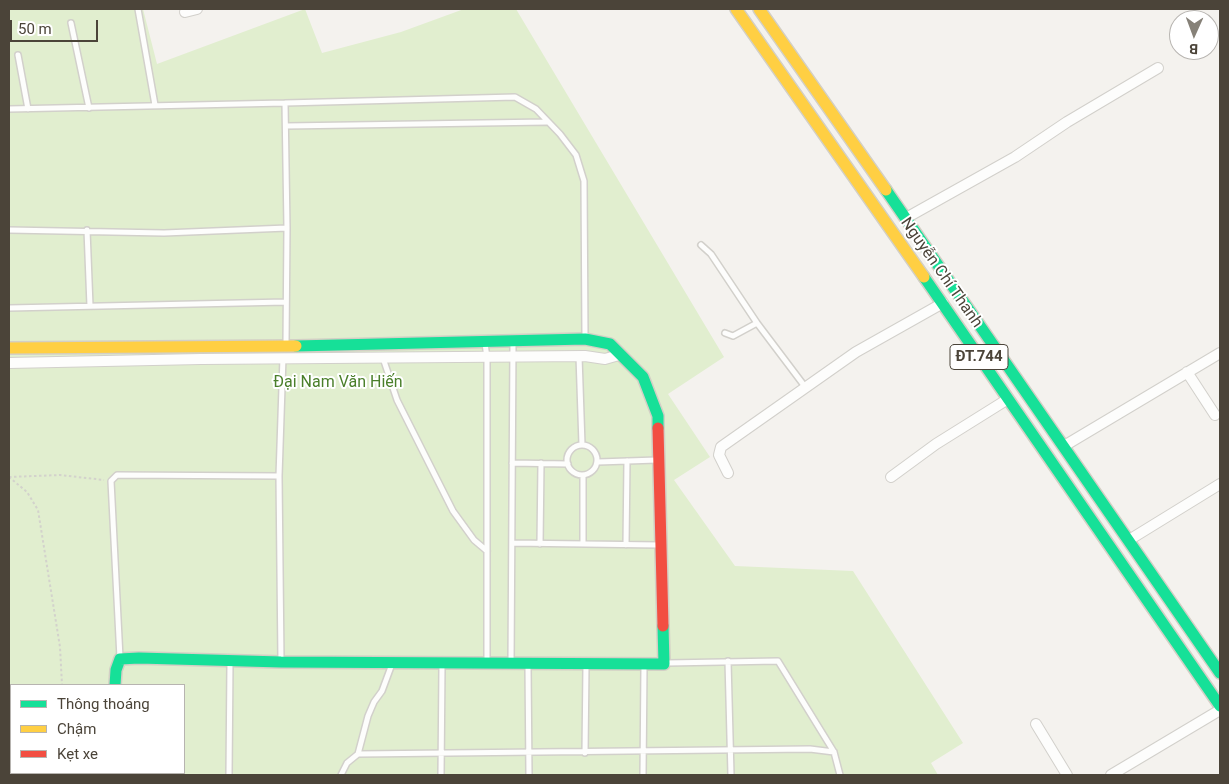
<!DOCTYPE html>
<meta charset="utf-8">
<style>
body{margin:0}
#map{position:relative;width:1229px;height:784px;overflow:hidden;background:#f4f2ee;font-family:Roboto,sans-serif}
canvas{display:block}
.frame{position:absolute;inset:0;border:10px solid #4b4439;pointer-events:none}
.legend{position:absolute;left:10px;top:684px;width:175px;height:90px;box-sizing:border-box;background:#fff;border:1px solid #b7b4b0;margin:0;padding:6px 9px;list-style:none;font-size:15px;color:#4b4439}
.legend li{display:flex;align-items:center;gap:10px;height:25px}
.legend b{width:25px;border:1px solid #b7b4b0}
.north{position:absolute;left:1169px;top:10px;width:50px;height:50px;box-sizing:border-box;background:#fff;border:1px solid #b7b4b0;border-radius:50%;rotate:182deg;font-size:14px;font-weight:700;line-height:20px;text-align:center;color:#4b4439}
.north::after{content:'';display:block;margin:auto;width:18px;height:22px;background:#868178;clip-path:polygon(50% 0,100% 100%,50% 72%,0 100%)}
.scale{position:absolute;left:10px;top:20px;width:88px;height:22px;box-sizing:border-box;border:2px solid #4b4439;border-top:0;padding-left:6px;font-size:15px;line-height:18px;white-space:nowrap;color:#4b4439;-webkit-text-stroke:4px #fff;paint-order:stroke}
</style>
<div id="map">
<canvas width="1229" height="784"></canvas>
<div class="frame"></div>
<ul class="legend">
<li><b style="height:6px;background:#16e098"></b>Thông thoáng</li>
<li><b style="height:6px;background:#ffcf43"></b>Chậm</li>
<li><b style="height:6px;background:#f24e42"></b>Kẹt xe</li>
</ul>
<div class="north">B</div>
<div class="scale">50 m</div>
</div>
<script>
const ctx = document.querySelector('canvas').getContext('2d');
ctx.lineJoin = 'round';
function paint(path, color) {
  ctx.fillStyle = color;
  ctx.fill(path, 'evenodd');
}
function shape(rows) {
  const path = new Path2D();
  for (const r of rows) {
    if (r.length === 3) {
      path.moveTo(r[0] + r[2], r[1]);
      path.arc(r[0], r[1], r[2], 0, 2 * Math.PI);
      continue;
    }
    path.moveTo(r[0], r[1]);
    for (let i = 2; i < r.length; i += 2) path.lineTo(r[i], r[i + 1]);
  }
  return path;
}
function trace(path, color, width, dash) {
  ctx.strokeStyle = color;
  ctx.lineWidth = width;
  ctx.lineCap = dash ? 'butt' : 'round';
  ctx.setLineDash(dash || []);
  ctx.stroke(path);
}
function drawText(font, color, halo, rows, align = 'center') {
  ctx.font = font + ' Roboto,sans-serif';
  ctx.lineWidth = 4;
  ctx.setLineDash([]);
  ctx.textBaseline = 'middle';
  ctx.strokeStyle = halo;
  ctx.fillStyle = color;
  for (const [text, x, y, turn = 0] of rows) {
    ctx.save();
    ctx.translate(x, y);
    ctx.rotate((+turn || 0) * Math.PI / 180);
    ctx.textAlign = isNaN(turn) ? turn : align;
    if (halo) ctx.strokeText(text, 0, 0);
    ctx.fillText(text, 0, 0);
    ctx.restore();
  }
}
paint(shape([
 [9,9,143,9,157,64,305,9,322,53,401,32,464,9,516,9,724,357,668,394,710,457,674,480,735,566,853,571,963,743,931,763,938,775,9,775],
 [11,685,184,685,184,773,11,773]
]), '#e1eecf');
const lane = shape([
 [138,9,155,105],
 [71,23,89,108],
 [18,55,28,109],
 [9,109,285,103],
 [286,126,547,122],
 [9,230,164,233,287,228],
 [87,230,90,306],
 [701,245,711,254,757,323,806,388],
 [9,308,286,302],
 [725,333,733,336,757,323],
 [485,343,487,358,487,662],
 [286,344,287,228,285,103,515,97,536,109,560,134,576,155,584,181,585,337],
 [579,356,582,445],
 [383,358,397,400,453,511,474,540,487,551],
 [582,460,15],
 [598,462,657,460],
 [512,463,568,464],
 [583,475,583,544],
 [512,543,659,545],
 [540,544,541,463],
 [626,545,627,461],
 [120,658,111,481,117,475,279,476],
 [281,661,279,476,283,357],
 [728,661,731,775],
 [511,663,513,344],
 [667,663,778,661,834,752,840,775],
 [528,666,529,775],
 [585,753,586,666],
 [358,754,810,749,834,752],
 [229,775,230,663],
 [341,775,347,763,358,754,368,716,374,702,382,691,392,664],
 [441,775,442,666],
 [643,775,644,667]
]);
const street = shape([
 [185,12,197,9],
 [906,218,1015,157,1067,122,1158,68],
 [9,363,201,359,585,356,605,359,619,355],
 [1187,372,1215,415],
 [1064,446,1220,353],
 [728,473,719,455,721,447,856,352,943,303],
 [891,477,936,444,1008,399],
 [1129,540,1220,484],
 [1036,724,1067,775],
 [114,775,114,773],
 [1111,775,1220,710]
]);
const fast = shape([
 [886,190,1220,673],
 [924,277,1220,706],
 [296,346,585,339,610,344,643,377,658,416,658,428],
 [115,685,116,670,120,659,139,658,281,662,664,664,663,626]
]);
const slow = shape([
 [736,9,924,277],
 [759,9,886,190],
 [9,348,296,346]
]);
const jam = shape([
 [658,428,663,626]
]);
trace(lane, '#d2d0cb', 8);
trace(street, '#d2d0cb', 12);
trace(fast, '#d3cfc5', 14);
trace(slow, '#d3cfc5', 14);
trace(jam, '#d3cfc5', 14);
trace(shape([
 [9,477,27,492,38,510,60,647,62,685],
 [9,477,60,475,104,480],
 [64,775,64,773]
]), '#d3d2cc', 2, [2.5, 2.5]);
trace(lane, '#fdfdfc', 5);
trace(street, '#fdfdfc', 10);
trace(fast, '#16e098', 11);
trace(slow, '#ffcf43', 11);
trace(jam, '#f24e42', 11);
for (const [x, y, w] of [
 [979,357,58]
]) {
  const box = new Path2D();
  box.roundRect(x - w / 2, y - 12.5, w, 25, 4);
  ctx.fillStyle = '#fff';
  ctx.fill(box);
  trace(box, '#4b4439', 1);
}
drawText('bold 15px', '#4b4439', null, [
 ["ĐT.744",979,357]
]);
drawText('16px', '#4b4439', '#fff', [
 ["Nguyễn Chí Thanh",941,273,55]
]);
drawText('16px', '#4a7f2a', '#fff', [
 ["Đại Nam Văn Hiến",338,383]
]);
</script>
